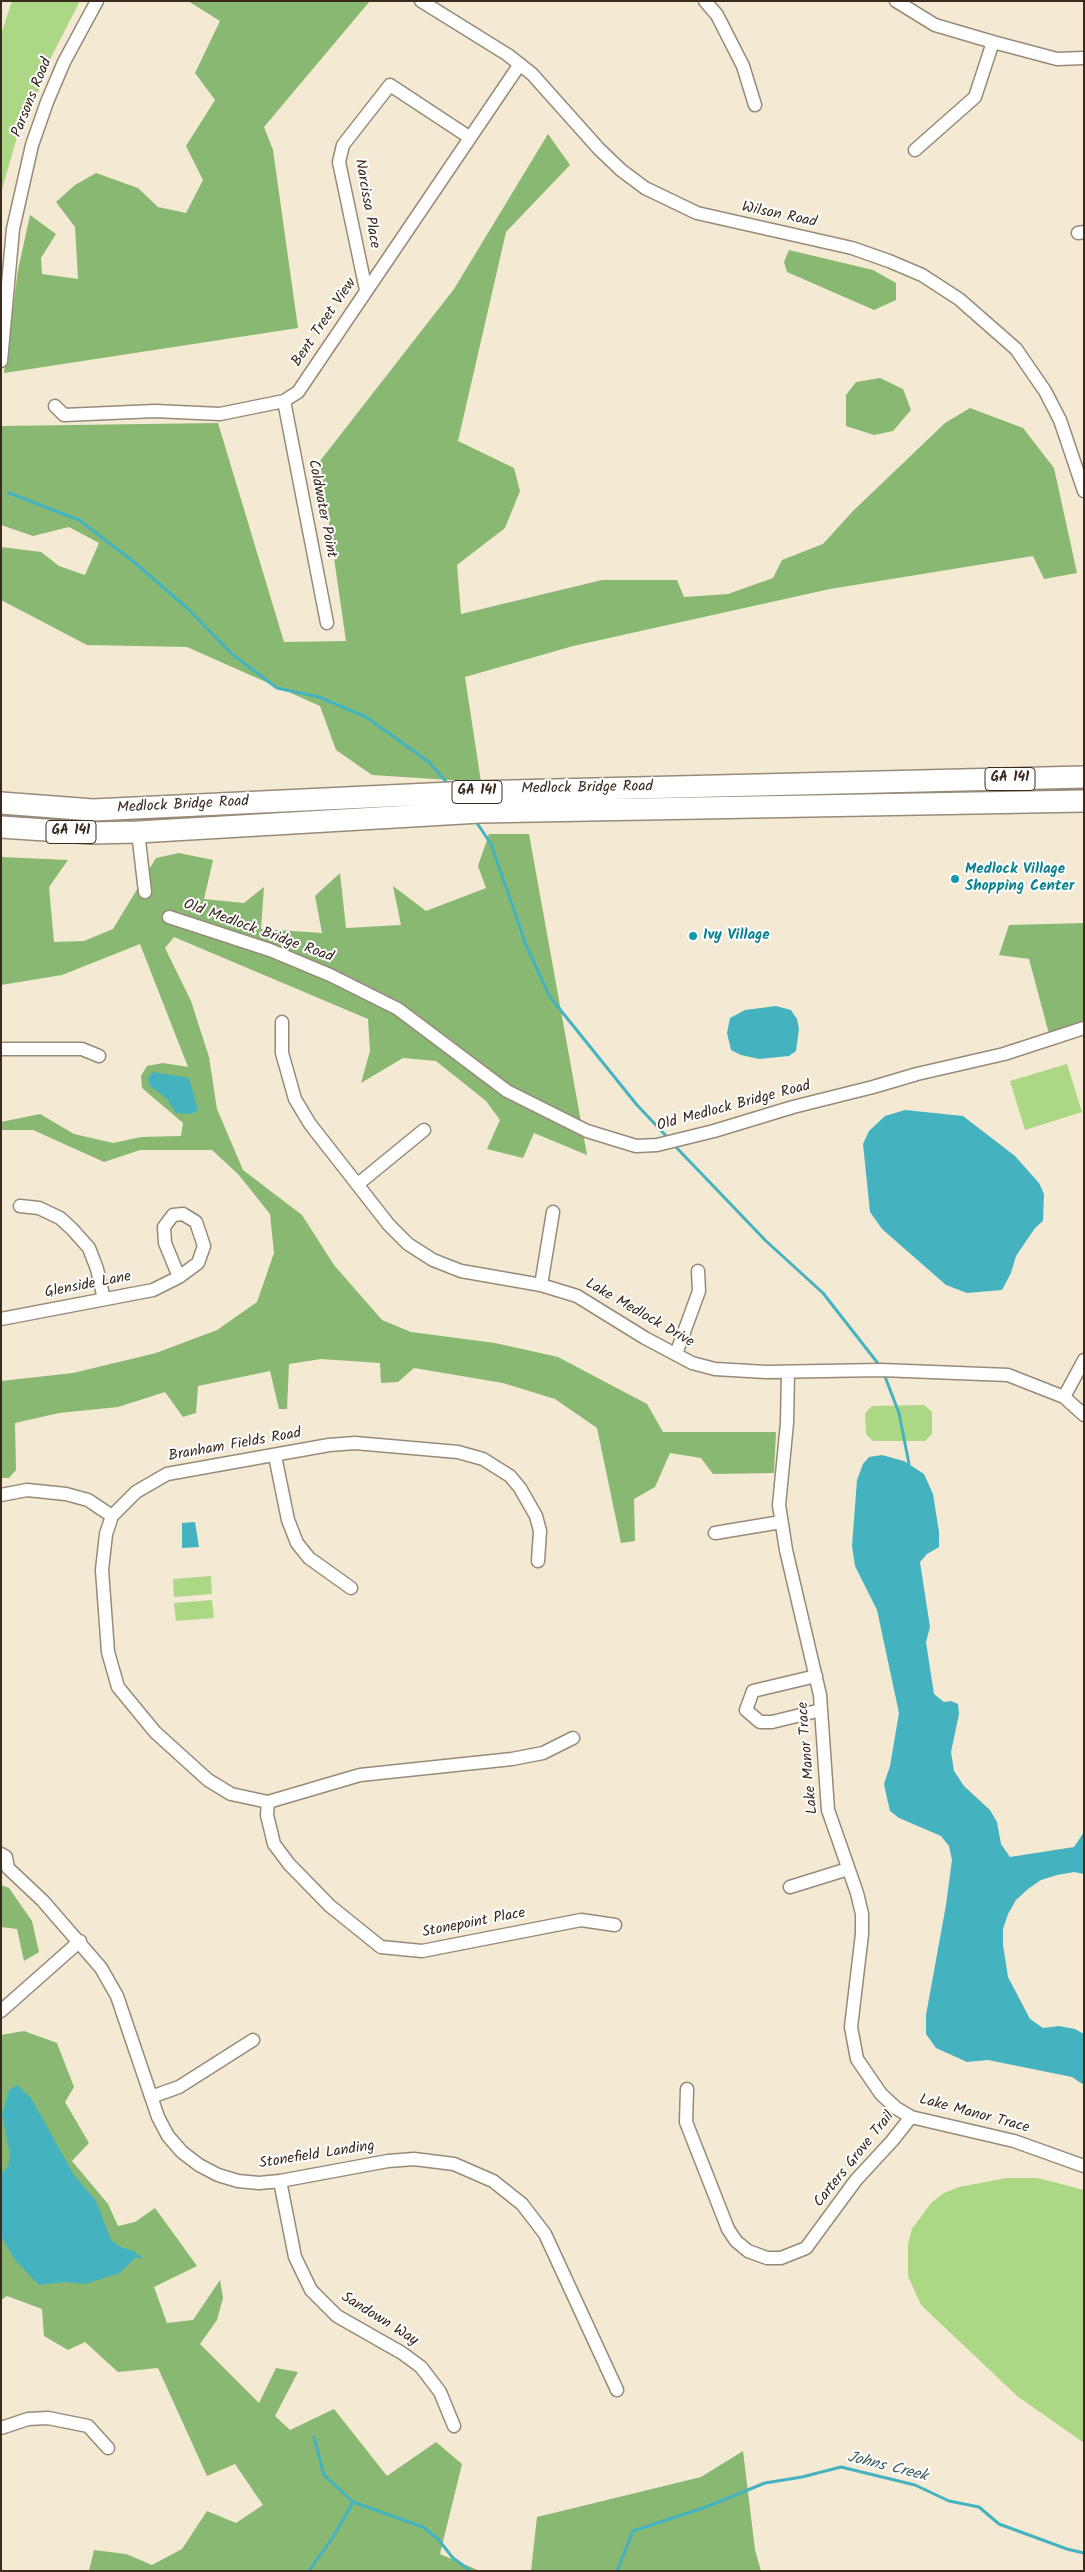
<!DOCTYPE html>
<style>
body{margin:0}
#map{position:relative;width:1085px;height:2572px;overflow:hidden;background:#f4e9d3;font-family:Kalam,sans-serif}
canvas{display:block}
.frame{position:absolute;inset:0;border:2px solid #3b2a1e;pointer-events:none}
</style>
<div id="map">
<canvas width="1085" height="2572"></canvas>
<div class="frame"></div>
</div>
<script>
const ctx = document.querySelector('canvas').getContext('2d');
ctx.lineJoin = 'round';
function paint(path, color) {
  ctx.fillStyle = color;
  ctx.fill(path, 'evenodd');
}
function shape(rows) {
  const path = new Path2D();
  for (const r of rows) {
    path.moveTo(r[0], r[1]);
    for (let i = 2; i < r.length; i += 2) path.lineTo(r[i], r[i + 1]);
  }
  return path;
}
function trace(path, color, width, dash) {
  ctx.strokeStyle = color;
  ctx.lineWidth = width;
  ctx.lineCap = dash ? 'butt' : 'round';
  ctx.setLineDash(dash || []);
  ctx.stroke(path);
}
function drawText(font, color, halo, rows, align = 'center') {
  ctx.font = font + ' Kalam,sans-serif';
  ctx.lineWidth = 4;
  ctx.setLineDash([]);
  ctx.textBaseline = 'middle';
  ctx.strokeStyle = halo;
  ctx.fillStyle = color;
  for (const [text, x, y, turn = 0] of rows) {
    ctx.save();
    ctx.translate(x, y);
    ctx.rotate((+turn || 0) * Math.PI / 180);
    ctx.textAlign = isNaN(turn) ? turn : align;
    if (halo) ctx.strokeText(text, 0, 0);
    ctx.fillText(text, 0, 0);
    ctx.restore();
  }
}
paint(shape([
 [12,1,80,1,44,71,39,90,21,123,1,193,1,34],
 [1067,1064,1082,1112,1025,1130,1010,1081],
 [924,1405,932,1412,932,1434,925,1441,873,1441,866,1434,865,1413,872,1406],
 [211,1576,212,1594,174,1597,173,1579],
 [212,1600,214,1618,176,1621,174,1603],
 [1006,2178,1038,2178,1084,2190,1084,2443,1017,2396,921,2305,908,2276,908,2244,912,2229,931,2203,944,2193,959,2187]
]), '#acd885');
paint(shape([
 [188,1,370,1,264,127,273,150,298,328,4,373,18,270,30,215,56,234,41,258,42,274,78,279,75,227,56,202,75,185,96,173,138,188,158,207,186,213,203,180,186,146,215,100,195,73,220,21],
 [548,134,570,165,506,232,458,441,514,468,520,491,505,528,457,565,461,614,602,580,677,580,684,597,728,594,773,578,782,560,823,544,853,511,945,423,970,408,1023,428,1054,468,1077,573,1044,579,1033,556,830,589,573,646,465,677,481,782,372,775,336,750,320,706,187,647,87,645,1,600,1,547,41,552,59,566,85,575,99,543,69,527,33,536,1,525,2,426,218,423,284,642,346,641,320,461,454,289],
 [789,250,873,270,896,283,896,300,874,310,787,272,784,262],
 [880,378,903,389,911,410,893,431,874,435,846,426,846,395,856,382],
 [489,834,529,834,587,1155,534,1133,523,1158,487,1149,500,1120,486,1101,436,1061,403,1058,361,1083,370,1051,368,1019,174,937,165,948,191,1001,209,1057,217,1109,243,1170,302,1215,334,1265,382,1320,411,1332,495,1343,558,1357,647,1404,663,1432,776,1432,774,1473,713,1474,701,1458,670,1453,655,1487,634,1499,635,1541,621,1543,597,1428,555,1399,503,1383,414,1368,398,1382,381,1383,380,1363,321,1359,289,1364,287,1409,279,1409,270,1371,198,1386,196,1413,183,1417,165,1392,118,1407,59,1413,15,1423,16,1470,9,1478,1,1478,1,1381,73,1373,156,1353,217,1330,257,1302,274,1253,270,1214,238,1174,212,1150,140,1150,104,1162,33,1130,1,1130,1,1122,40,1114,74,1134,113,1143,141,1137,181,1136,183,1123,142,1088,141,1076,147,1066,163,1063,188,1067,140,944,62,975,1,985,1,857,68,860,49,887,54,942,84,941,113,929,156,858,179,853,213,860,204,899,244,903,264,887,261,929,322,933,315,896,340,873,346,928,401,925,393,886,426,911,486,888,478,866],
 [1084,923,1084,1023,1049,1034,1029,959,999,955,1009,925],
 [1,1885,9,1888,32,1921,39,1952,24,1961,17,1929,1,1927],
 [24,2031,57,2043,74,2087,65,2102,89,2143,72,2161,108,2204,118,2226,135,2222,155,2208,197,2266,154,2287,167,2323,193,2320,220,2280,223,2298,217,2320,200,2344,259,2403,276,2368,298,2372,275,2416,290,2430,334,2409,387,2476,436,2442,462,2464,440,2554,480,2571,89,2571,94,2550,126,2554,152,2565,182,2549,207,2511,236,2523,263,2505,235,2464,207,2476,158,2368,118,2372,85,2342,68,2350,44,2336,42,2309,7,2296,1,2300,1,2035],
 [743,2451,755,2550,761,2571,531,2571,537,2517,701,2477]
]), '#89b872');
paint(shape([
 [776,1006,791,1010,797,1019,799,1029,796,1051,789,1056,759,1059,741,1055,731,1050,727,1033,730,1018,745,1010],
 [153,1072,189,1078,198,1110,191,1114,176,1113,166,1098,149,1085,148,1078],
 [905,1110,963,1116,1015,1156,1039,1183,1044,1194,1043,1221,1035,1228,1016,1256,1011,1273,1002,1290,967,1293,946,1285,882,1229,870,1212,863,1144,869,1131,885,1116],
 [882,1455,904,1461,924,1474,933,1494,939,1532,939,1547,927,1554,920,1562,930,1627,926,1642,934,1694,944,1702,951,1701,958,1704,959,1714,951,1752,954,1771,964,1786,990,1810,997,1822,1001,1844,1010,1857,1074,1847,1084,1832,1084,1874,1074,1872,1057,1875,1041,1880,1028,1889,1016,1900,1008,1914,1003,1929,1003,1945,1008,1977,1030,2019,1043,2028,1059,2026,1075,2029,1084,2034,1084,2085,1072,2077,988,2060,967,2062,936,2048,926,2034,926,2015,946,1905,952,1860,949,1846,941,1836,899,1818,890,1811,887,1798,884,1784,890,1766,899,1713,877,1610,855,1566,852,1546,857,1480,863,1464,869,1457],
 [195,1522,199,1547,182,1548,182,1523],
 [17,2085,31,2098,74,2175,96,2201,111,2240,121,2247,136,2252,137,2256,120,2273,85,2284,64,2282,39,2285,16,2261,1,2237,1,2173,8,2167,10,2154,2,2115,9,2090]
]), '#45b3bf');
trace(shape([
 [9,493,79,520,134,562,188,609,233,655,277,688,319,697,366,717,429,762,449,785],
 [475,820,491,844,526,945,550,997,637,1105,669,1139],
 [673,1144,766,1241,823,1293,880,1366],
 [884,1374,899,1413,909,1464],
 [137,2256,140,2257],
 [314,2437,324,2475,353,2502,423,2527,438,2539,453,2558,471,2571],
 [309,2571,333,2537,353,2502],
 [617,2571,633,2531,706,2507,765,2483,802,2477,841,2467,915,2485,949,2501,979,2507,999,2524,1067,2549,1084,2553]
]), '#45b3bf', 3);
const minor = shape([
 [421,1,508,55,532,74,599,149,621,170,645,188,697,213,852,248,889,261,922,275,959,299,1016,349,1045,391,1060,420,1084,491],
 [705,1,717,15,743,66,755,105],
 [896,1,935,25,993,42,1057,59,1084,58],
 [915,150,975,97,993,42],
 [1078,233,1084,232],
 [366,290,339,162,343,145,390,85,469,137],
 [1,361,13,229,32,145,47,102,64,62,97,1],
 [284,401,327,623],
 [55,406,64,415,155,411,220,414,284,401,298,392,520,64],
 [138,832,145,892],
 [169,917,270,950,330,975,398,1009,507,1091,587,1131,636,1146,657,1145,714,1131,793,1107,873,1087,917,1074,1004,1054,1084,1028],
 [282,1022,282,1053,295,1099,310,1124,389,1225,408,1244,433,1260,461,1271,541,1285,577,1296,645,1338,692,1363,715,1369,766,1372,881,1370,1008,1375,1064,1397,1084,1415],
 [1,1049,82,1049,99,1056],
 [358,1184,424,1130],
 [20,1206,39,1208,60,1218,72,1229,89,1248,97,1269,104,1299],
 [183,1214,196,1222,204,1246,198,1263,179,1277,165,1243,164,1227,173,1215,183,1214],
 [541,1285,553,1212],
 [1,1319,153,1290,179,1277],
 [676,1354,699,1291,698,1271],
 [788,1372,787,1423,779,1505,786,1550,820,1695,828,1810,857,1893,862,1914,862,1934,851,2027,857,2059,881,2094,896,2108,911,2117,1014,2141,1084,2166],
 [1064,1397,1084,1360],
 [275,1456,288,1520,297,1543,309,1558,351,1588],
 [1,1495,27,1490,66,1494,88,1500,112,1516],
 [715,1533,781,1522],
 [538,1561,540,1531,536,1516,520,1488,510,1476,483,1459,458,1452,355,1443,329,1445,167,1474,136,1492,112,1516,106,1534,102,1570,108,1652,118,1687,155,1732,208,1780,231,1794,268,1802,360,1775,512,1759,543,1753,573,1738],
 [816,1676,753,1691,746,1710,760,1722,772,1722,821,1710],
 [268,1802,267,1815,274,1844,289,1864,330,1906,381,1947,422,1951,581,1920,615,1925],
 [1,1854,6,1857,8,1868,43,1901,101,1968,117,1996,158,2117,168,2136,182,2152,199,2165,218,2175,238,2181,259,2183,280,2181,388,2161,414,2159,454,2164,493,2181,522,2204,545,2234,617,2390],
 [790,1887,848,1869],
 [1,2011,80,1941],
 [687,2089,686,2122,728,2229,736,2241,748,2251,767,2258,781,2258,806,2248,856,2180,892,2141,911,2117],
 [151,2097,179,2087,253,2040],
 [280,2181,295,2257,311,2290,337,2316,402,2353,421,2367,440,2392,454,2426],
 [1,2428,28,2419,48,2418,88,2426,108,2448]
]);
const trunk = shape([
 [1,803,93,810,472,792,1084,777],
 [1,827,90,833,138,832,480,812,1084,801]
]);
trace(minor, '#988a78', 15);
trace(trunk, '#988a78', 24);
trace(minor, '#fff', 12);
trace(trunk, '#fff', 21);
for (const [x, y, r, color] of [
 [955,879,5,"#0f9aa8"],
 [693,936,5,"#0f9aa8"]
]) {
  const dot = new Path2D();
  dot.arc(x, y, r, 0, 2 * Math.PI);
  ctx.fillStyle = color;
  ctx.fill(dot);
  trace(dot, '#fff', 2);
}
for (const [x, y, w] of [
 [1010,779,50],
 [477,792,50],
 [71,832,50]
]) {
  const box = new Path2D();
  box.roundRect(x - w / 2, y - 11.5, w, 23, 4);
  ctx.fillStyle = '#fff';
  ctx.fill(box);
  trace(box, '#3b2a1e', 1);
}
drawText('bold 14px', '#3b2a1e', null, [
 ["GA 141",1010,779],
 ["GA 141",477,792],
 ["GA 141",71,832]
]);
drawText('15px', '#3b2a1e', '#fff', [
 ["Parsons Road",33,98,-68],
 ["Narcissa Place",366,204,80],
 ["Wilson Road",779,216,12],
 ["Bent Treet View",325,323,-56],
 ["Coldwater Point",321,509,79],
 ["Medlock Bridge Road",587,789,-1],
 ["Medlock Bridge Road",183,806,-3],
 ["Old Medlock Bridge Road",258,932,20],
 ["Old Medlock Bridge Road",734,1107,-15],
 ["Glenside Lane",88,1286,-11],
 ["Lake Medlock Drive",639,1314,30],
 ["Branham Fields Road",235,1446,-10],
 ["Lake Manor Trace",809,1758,-95],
 ["Stonepoint Place",474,1924,-11],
 ["Lake Manor Trace",974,2115,15],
 ["Stonefield Landing",317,2156,-9],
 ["Carters Grove Trail",855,2160,-51],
 ["Sandown Way",379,2320,32]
]);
drawText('bold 15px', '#0d838f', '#fff', [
 ["Medlock Village",965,870],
 ["Shopping Center",965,887],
 ["Ivy Village",703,936]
], 'left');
drawText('italic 16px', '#3f615e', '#fff', [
 ["Johns Creek",887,2468,14]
]);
</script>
